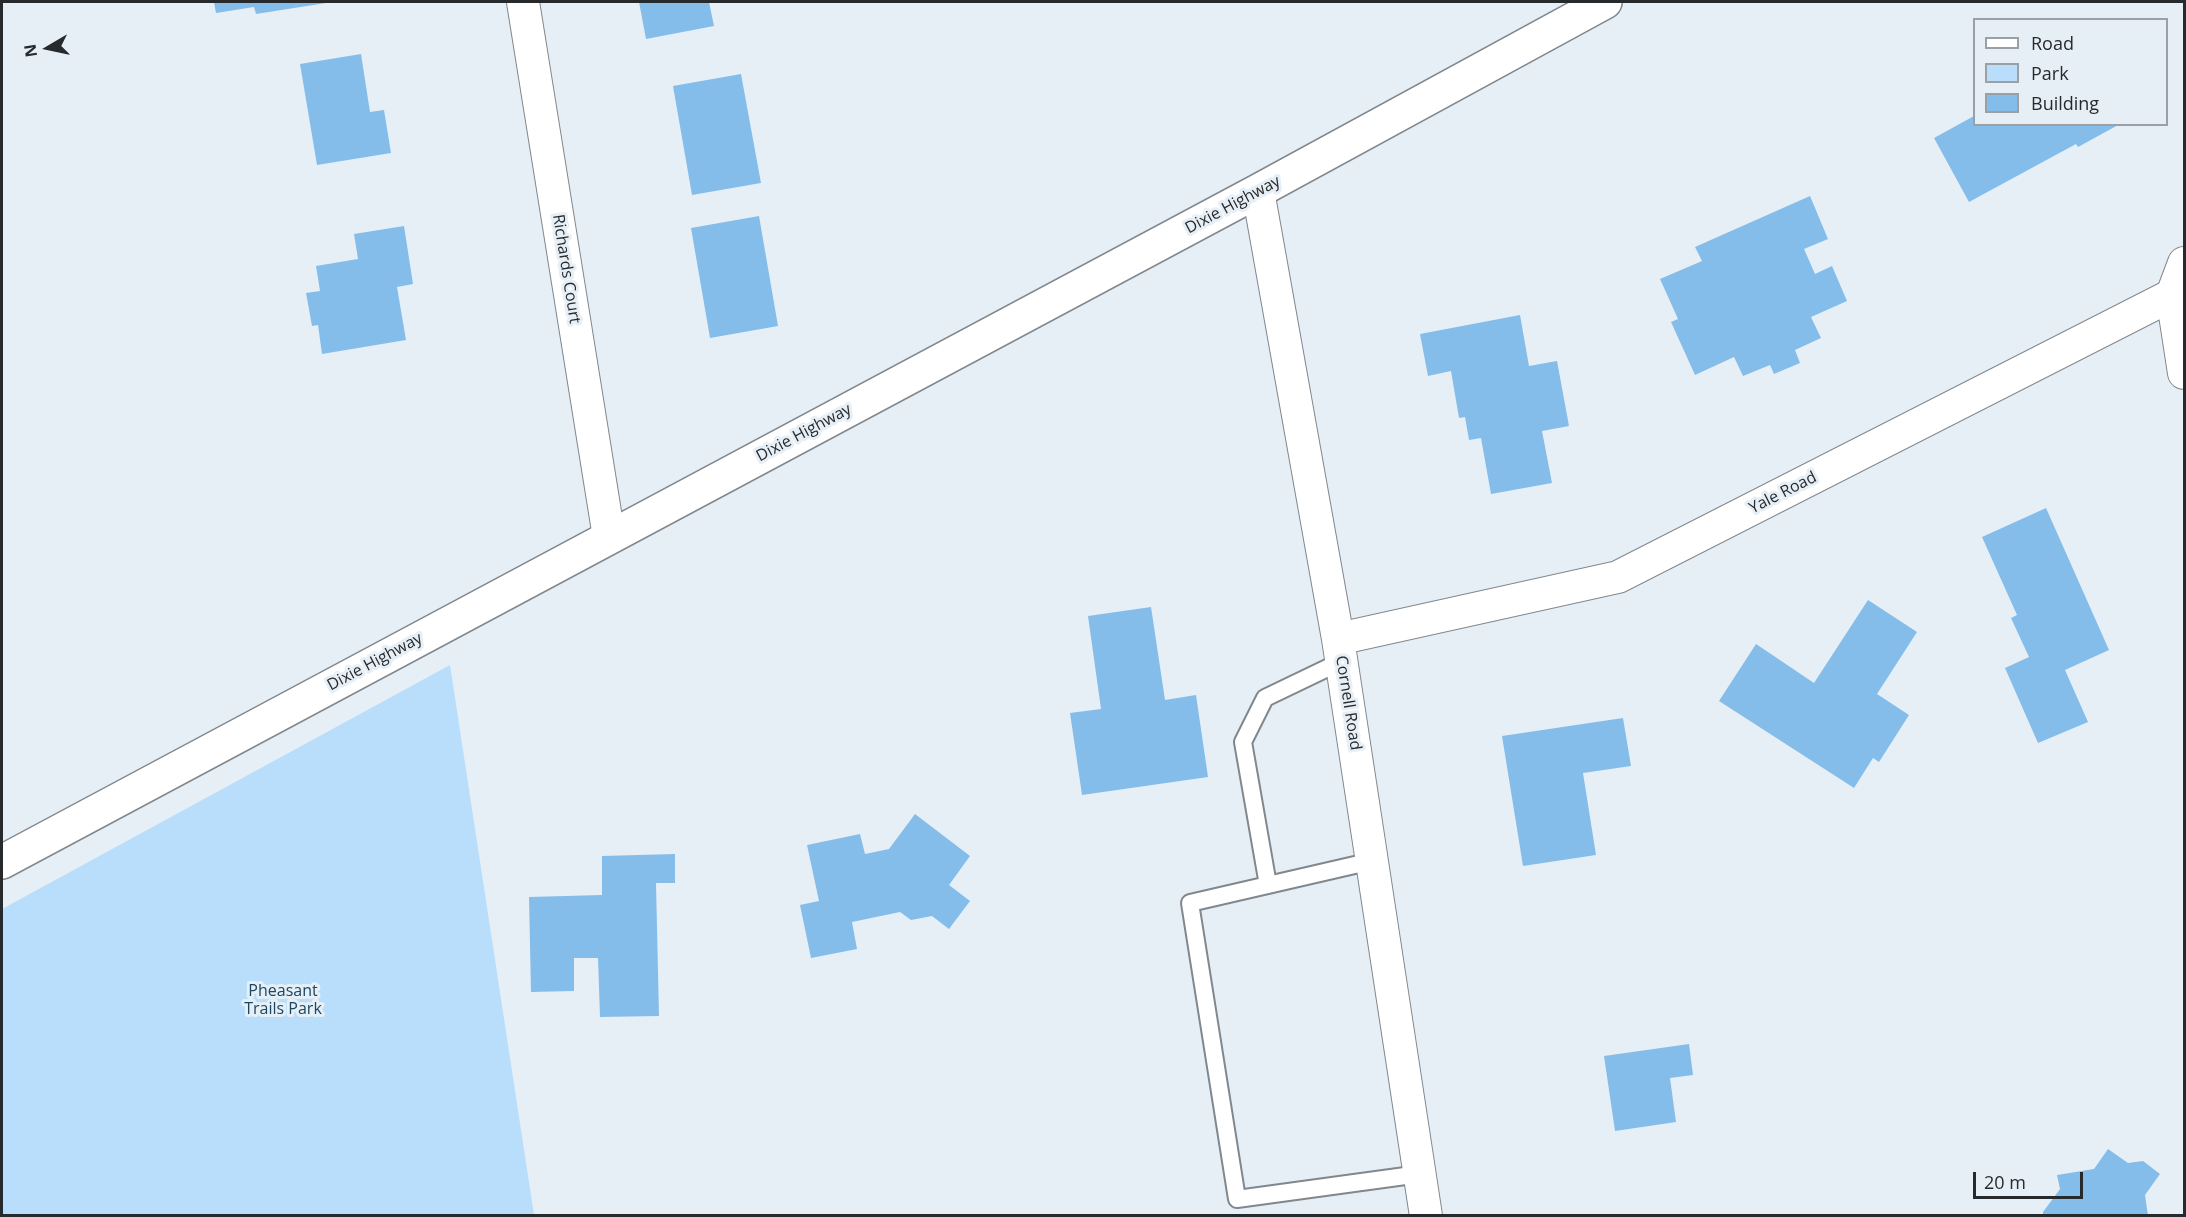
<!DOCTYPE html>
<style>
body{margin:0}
#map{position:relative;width:2186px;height:1217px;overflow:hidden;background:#e7eff6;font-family:"Open Sans",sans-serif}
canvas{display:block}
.frame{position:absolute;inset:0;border:3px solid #272a2d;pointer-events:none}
.legend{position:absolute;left:1973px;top:18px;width:195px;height:108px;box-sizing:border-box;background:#e7eff6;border:2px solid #9aa0a6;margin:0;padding:8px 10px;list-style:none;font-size:18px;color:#272a2d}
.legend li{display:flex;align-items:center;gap:12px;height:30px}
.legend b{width:30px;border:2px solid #9aa0a6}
.north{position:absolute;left:18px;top:18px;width:60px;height:60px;-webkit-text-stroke:4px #e7eff6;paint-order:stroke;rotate:261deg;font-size:16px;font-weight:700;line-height:24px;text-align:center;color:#272a2d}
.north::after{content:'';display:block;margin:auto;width:21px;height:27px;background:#272a2d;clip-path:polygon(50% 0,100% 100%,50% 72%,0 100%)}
.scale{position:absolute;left:1973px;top:1172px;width:110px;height:27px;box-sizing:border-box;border:3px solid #272a2d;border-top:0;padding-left:8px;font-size:18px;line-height:21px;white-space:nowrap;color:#272a2d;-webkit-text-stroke:4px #e7eff6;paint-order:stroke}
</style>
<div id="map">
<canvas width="2186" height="1217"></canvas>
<div class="frame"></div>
<ul class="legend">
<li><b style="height:8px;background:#fff"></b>Road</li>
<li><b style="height:16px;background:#b8defc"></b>Park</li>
<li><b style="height:16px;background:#84bdea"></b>Building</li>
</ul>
<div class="north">N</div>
<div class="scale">20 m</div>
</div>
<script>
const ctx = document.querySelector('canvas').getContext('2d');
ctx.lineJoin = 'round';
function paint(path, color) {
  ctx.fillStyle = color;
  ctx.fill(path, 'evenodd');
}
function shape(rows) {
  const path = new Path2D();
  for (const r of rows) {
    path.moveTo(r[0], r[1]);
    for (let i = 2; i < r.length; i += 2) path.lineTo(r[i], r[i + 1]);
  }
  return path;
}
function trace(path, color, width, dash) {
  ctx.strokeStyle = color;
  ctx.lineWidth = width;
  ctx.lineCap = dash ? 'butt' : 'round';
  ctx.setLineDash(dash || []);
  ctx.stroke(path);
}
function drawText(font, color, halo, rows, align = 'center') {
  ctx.font = font + ' "Open Sans",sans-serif';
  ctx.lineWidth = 6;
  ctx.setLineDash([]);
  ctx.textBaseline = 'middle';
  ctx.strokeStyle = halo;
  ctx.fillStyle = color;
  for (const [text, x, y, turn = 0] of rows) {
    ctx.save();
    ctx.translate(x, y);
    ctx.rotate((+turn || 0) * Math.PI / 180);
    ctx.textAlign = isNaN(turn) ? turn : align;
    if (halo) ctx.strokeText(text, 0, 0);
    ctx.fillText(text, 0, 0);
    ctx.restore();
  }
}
paint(shape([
 [450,665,534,1215,2,1215,2,909]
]), '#b8defc');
paint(shape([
 [214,2,326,2,326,3,256,14,254,7,216,13],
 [639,2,709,2,714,26,646,39],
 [361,54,370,112,384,110,391,153,317,165,300,64],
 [741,74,761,183,692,195,673,86],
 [1974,116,1974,124,2120,124,2078,147,2076,144,1969,202,1934,138],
 [1810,196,1828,239,1804,249,1815,274,1832,266,1847,301,1811,317,1821,338,1795,350,1800,363,1774,374,1770,365,1743,376,1734,357,1695,375,1671,322,1678,319,1660,279,1702,261,1695,247],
 [759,216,778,326,710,338,691,228],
 [404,226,413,284,397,287,406,340,322,354,318,325,312,326,306,293,320,291,316,266,358,259,354,234],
 [1520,315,1529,366,1557,361,1569,426,1542,431,1552,483,1491,494,1481,438,1469,440,1465,417,1459,418,1451,371,1428,376,1420,334],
 [2046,508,2109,650,2065,670,2088,722,2038,743,2005,668,2029,657,2011,618,2017,615,1982,537],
 [1868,600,1917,632,1877,694,1909,715,1879,762,1873,758,1854,788,1719,701,1756,644,1814,683],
 [1151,607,1165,700,1196,695,1208,777,1082,795,1070,713,1101,709,1088,616],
 [1623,718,1631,766,1583,773,1596,855,1523,866,1502,736],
 [915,814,970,856,949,885,970,901,949,929,932,916,911,920,900,912,852,922,857,949,811,958,800,905,819,901,807,845,860,834,865,854,889,849],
 [675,854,675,883,656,883,659,1016,600,1017,598,958,574,958,574,991,531,992,529,897,602,895,602,856],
 [1689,1044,1693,1075,1670,1078,1676,1122,1615,1131,1604,1056],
 [2108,1149,2128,1163,2143,1161,2160,1174,2145,1195,2148,1216,2043,1216,2043,1212,2060,1189,2057,1175,2094,1169]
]), '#84bdea');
const service = shape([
 [1372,861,1190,903,1237,1199,1420,1174],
 [1268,885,1243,742,1265,698,1342,661]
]);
const minor = shape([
 [523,2,609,537],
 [1258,191,1338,639,1426,1216],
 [2172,295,2184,373],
 [1338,639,1618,577,2172,295,2184,263]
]);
const secondary = shape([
 [2,862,1258,191,1605,2]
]);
trace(service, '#80878d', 20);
trace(minor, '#80878d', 34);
trace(secondary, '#80878d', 36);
trace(service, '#fff', 16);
trace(minor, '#fff', 32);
trace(secondary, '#fff', 33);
drawText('16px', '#272a2d', '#e7eff6', [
 ["Dixie Highway",1233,205,-28],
 ["Richards Court",566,269,81],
 ["Dixie Highway",804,433,-28],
 ["Yale Road",1783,493,-27],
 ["Dixie Highway",375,662,-28],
 ["Cornell Road",1348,703,81]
]);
drawText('16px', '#1b4664', '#e7eff6', [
 ["Pheasant",283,991],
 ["Trails Park",283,1009]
]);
</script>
